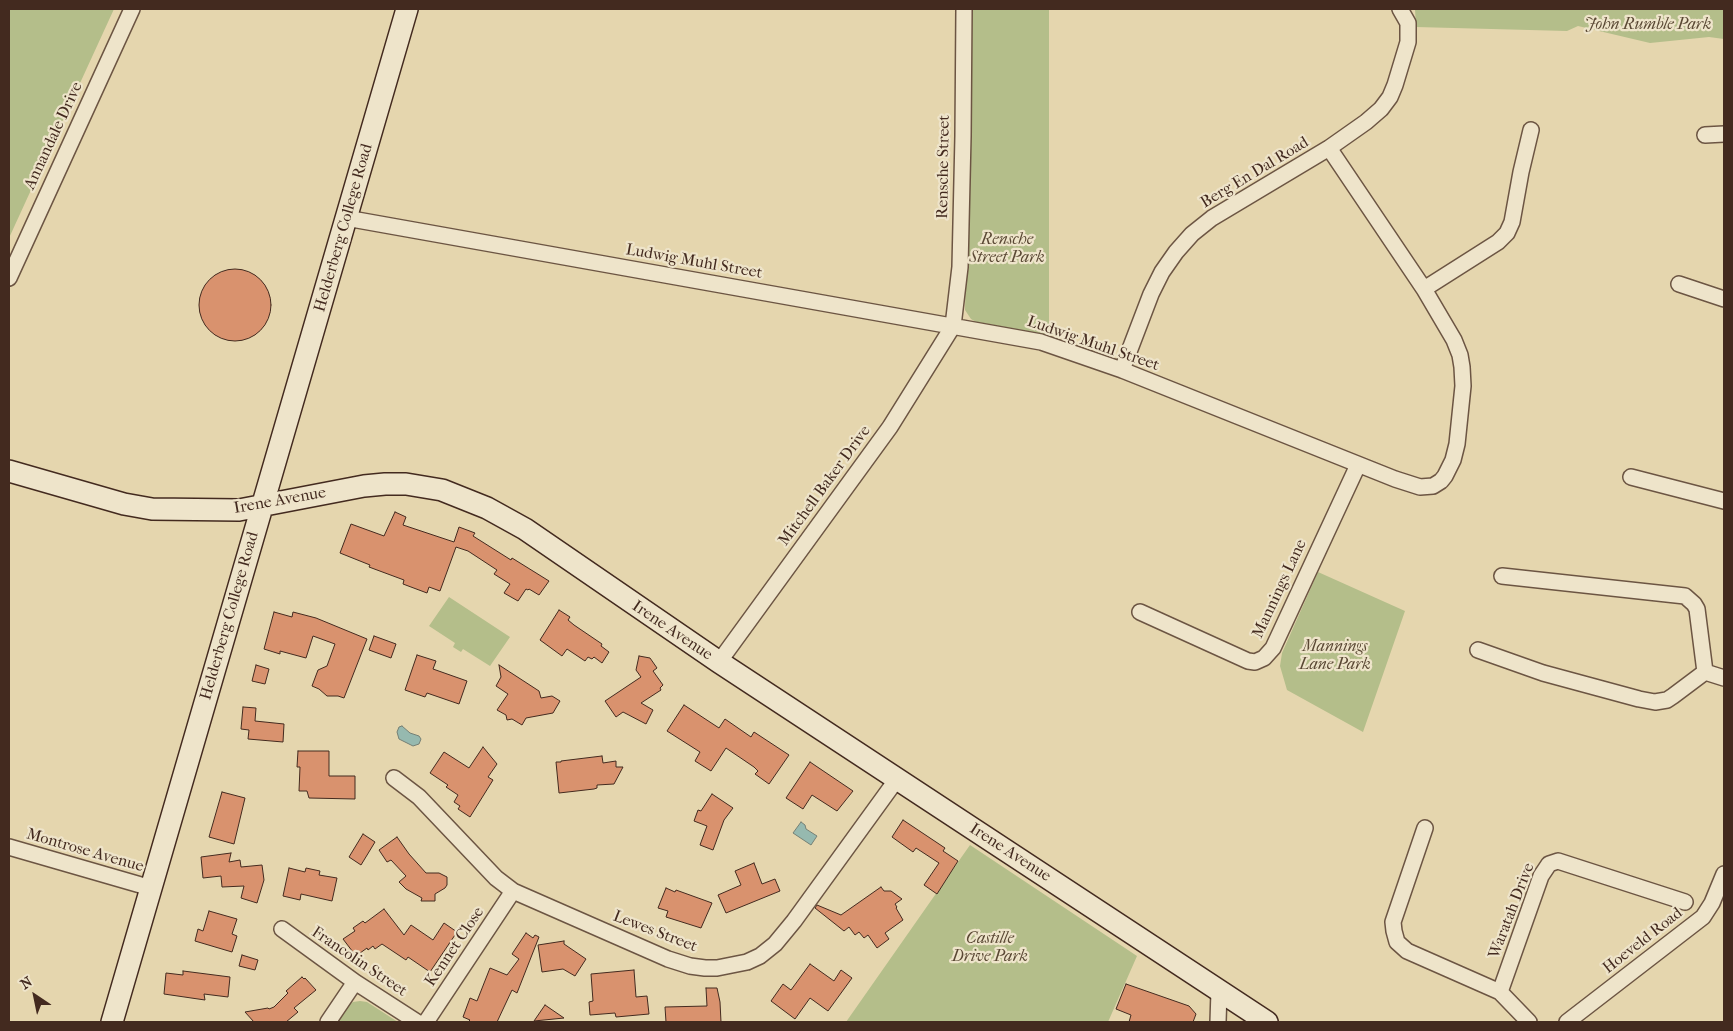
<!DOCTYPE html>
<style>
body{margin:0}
#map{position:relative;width:1733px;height:1031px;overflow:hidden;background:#e5d6ae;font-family:"IM FELL French Canon",serif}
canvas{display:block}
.frame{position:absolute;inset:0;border:10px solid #432a1f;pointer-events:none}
.north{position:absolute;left:10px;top:971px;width:50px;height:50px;-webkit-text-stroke:4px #eee4ca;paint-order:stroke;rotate:326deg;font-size:14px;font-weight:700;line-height:20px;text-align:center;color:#432a1f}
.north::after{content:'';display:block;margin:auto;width:18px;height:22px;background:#432a1f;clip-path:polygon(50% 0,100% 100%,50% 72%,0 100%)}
</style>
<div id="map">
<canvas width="1733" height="1031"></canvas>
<div class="frame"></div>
<div class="north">N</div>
</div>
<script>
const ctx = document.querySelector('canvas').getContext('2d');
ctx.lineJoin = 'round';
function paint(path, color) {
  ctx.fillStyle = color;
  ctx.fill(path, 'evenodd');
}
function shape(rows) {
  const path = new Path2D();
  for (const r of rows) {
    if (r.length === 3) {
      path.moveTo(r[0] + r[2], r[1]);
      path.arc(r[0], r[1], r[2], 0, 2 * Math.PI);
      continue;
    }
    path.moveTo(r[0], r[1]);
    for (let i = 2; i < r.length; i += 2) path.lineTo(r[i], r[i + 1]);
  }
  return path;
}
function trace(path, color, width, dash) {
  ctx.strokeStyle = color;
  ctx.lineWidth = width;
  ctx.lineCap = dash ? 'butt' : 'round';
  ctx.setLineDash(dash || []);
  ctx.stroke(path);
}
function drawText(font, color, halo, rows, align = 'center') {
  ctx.font = font + ' "IM FELL French Canon",serif';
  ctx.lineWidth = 4.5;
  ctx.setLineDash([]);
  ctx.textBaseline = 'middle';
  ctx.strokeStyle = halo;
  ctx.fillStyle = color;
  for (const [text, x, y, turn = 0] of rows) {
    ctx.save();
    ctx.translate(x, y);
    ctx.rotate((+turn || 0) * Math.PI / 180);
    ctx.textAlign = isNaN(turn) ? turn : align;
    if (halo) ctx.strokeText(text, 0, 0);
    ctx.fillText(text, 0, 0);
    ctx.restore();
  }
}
paint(shape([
 [9,9,114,9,9,238],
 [972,9,1049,9,1049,335,976,322,971,319,965,310],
 [1415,9,1724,9,1724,39,1709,37,1650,43,1578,26,1567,31,1416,27],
 [1318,572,1405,611,1363,732,1287,690,1280,666,1282,653],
 [449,597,510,637,490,666,463,649,461,652,453,647,455,643,429,626],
 [970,845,1137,956,1108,1022,846,1022],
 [360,1001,367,1002,398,1022,336,1022,346,1007,353,1002]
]), '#b4be8a');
const water = shape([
 [402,726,410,733,419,736,421,739,419,744,413,746,399,739,397,732,399,727,402,726],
 [801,822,805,825,806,829,817,836,811,845,793,833,801,822]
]);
paint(water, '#96b9af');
trace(water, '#758075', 1);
const building = shape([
 [235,305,36],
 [395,512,406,517,403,525,454,542,459,527,475,533,473,536,511,560,512,558,549,581,539,595,529,589,528,590,526,589,518,601,504,593,510,584,494,574,497,570,468,551,456,547,440,591,429,587,427,593,403,584,404,580,369,567,370,565,340,553,351,524,384,536,395,512],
 [559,610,570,617,568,620,574,625,602,644,601,646,609,652,602,663,594,657,592,659,588,657,585,661,567,649,562,656,540,640,559,610],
 [274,612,292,617,293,612,316,618,367,639,344,698,338,696,327,696,319,689,312,686,318,670,327,666,335,644,313,636,306,658,280,651,280,654,264,649,274,612],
 [374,636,396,644,391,658,369,650,374,636],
 [417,655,436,661,433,669,467,681,459,704,427,693,425,697,405,690,417,655],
 [639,656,650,658,657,668,653,671,663,685,660,688,661,690,641,703,653,710,646,724,623,712,616,717,605,701,641,677,636,670,639,656],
 [256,665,269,669,265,684,252,681,256,665],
 [499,665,539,691,541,698,552,696,560,701,553,713,526,718,522,725,512,719,507,720,506,715,497,710,508,694,496,686,501,677,499,665],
 [684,705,719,728,725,719,751,737,754,732,789,755,769,784,755,774,758,771,754,767,726,748,711,771,695,761,700,752,667,731,684,705],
 [243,707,256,708,255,721,284,724,283,742,248,739,249,730,241,729,243,707],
 [483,747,497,764,488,777,493,780,470,817,458,809,460,806,454,802,458,795,446,787,448,785,430,773,444,752,469,768,483,747],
 [298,751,329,751,329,776,355,776,355,799,309,798,307,791,299,791,300,767,297,767,298,751],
 [602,756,603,763,616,761,616,767,623,767,614,784,597,785,597,788,594,789,559,793,556,762,561,762,561,761,602,756],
 [810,762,853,791,837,811,812,795,803,809,786,798,810,762],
 [222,792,245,798,234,844,209,837,222,792],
 [712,794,733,808,724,820,713,850,700,845,707,826,694,821,698,810,701,811,712,794],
 [903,820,945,848,943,851,958,861,937,894,924,885,939,863,916,848,913,852,892,837,903,820],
 [363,834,375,842,361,865,349,857,363,834],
 [397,837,409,854,426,873,439,873,447,877,447,885,445,888,435,894,435,901,421,901,422,898,406,889,399,882,406,876,391,860,387,862,379,850,397,837],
 [231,853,229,862,240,860,241,867,262,865,264,880,257,903,241,898,244,886,222,887,221,876,203,878,201,857,231,853],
 [754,863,762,884,775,879,780,891,726,913,718,895,741,885,735,871,754,863],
 [289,868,305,872,306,868,320,871,319,875,337,878,332,901,301,894,300,900,283,896,289,868],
 [881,887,884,891,891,891,902,899,895,904,897,907,896,908,903,920,885,933,889,939,877,948,868,935,864,938,859,932,855,935,849,927,844,931,815,908,817,905,841,915,881,887],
 [666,888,675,892,676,890,712,903,701,928,666,917,668,911,658,908,666,888],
 [384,909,404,935,411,925,433,940,444,923,457,932,430,972,408,957,406,960,382,944,375,949,373,946,368,950,367,948,356,956,343,939,355,931,353,928,363,921,365,923,384,909],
 [209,911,237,919,232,934,237,936,232,952,195,941,198,929,203,931,209,911],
 [526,933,533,938,535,935,539,937,517,993,512,990,497,1022,468,1022,470,1020,463,1017,470,998,477,1001,490,968,507,975,519,959,512,954,526,933],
 [564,941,564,944,586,959,575,976,563,969,542,972,538,945,564,941],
 [242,955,258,960,255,970,239,966,242,955],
 [810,964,834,981,841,970,852,978,828,1011,810,998,795,1019,771,1001,783,984,791,990,810,964],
 [634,970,636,997,647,996,649,1014,616,1017,615,1013,590,1015,589,1002,593,1001,591,974,634,970],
 [183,971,230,977,228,997,204,994,205,1000,164,994,166,973,183,975,183,971],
 [302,977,304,979,305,978,316,990,294,1008,298,1012,286,1022,254,1022,245,1012,268,1008,269,1009,274,1007,288,993,286,991,302,977],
 [1126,984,1189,1006,1196,1014,1193,1022,1129,1022,1131,1015,1116,1009,1126,984],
 [706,988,717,988,720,1002,721,1022,666,1022,665,1007,707,1006,706,988],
 [545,1005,564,1018,534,1021,545,1005]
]);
paint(building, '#d9926e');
trace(building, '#432a1f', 1);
const street = shape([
 [1705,135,1724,134],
 [346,218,1041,342,1122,370,1395,479,1420,487,1433,486,1441,481,1445,476,1453,460,1457,444,1463,386,1462,367,1460,355,1454,340,1424,289,1329,148],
 [9,278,132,9],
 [1679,284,1724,299],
 [1424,289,1498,242,1507,233,1512,222,1521,172,1531,130],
 [1122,370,1151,294,1162,272,1176,252,1192,234,1212,218,1329,148,1366,122,1381,109,1390,97,1395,85,1408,42,1408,23,1400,9],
 [1631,477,1724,501],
 [1502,576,1685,596,1694,604,1697,609,1705,672],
 [1140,612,1248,661,1255,662,1264,658,1273,648,1358,465],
 [1478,650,1543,673,1639,699,1655,702,1667,700,1673,696,1705,672],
 [719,662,890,427,953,326,960,267,963,136,964,9],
 [1705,672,1724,678],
 [394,778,419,797,496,878,513,891,668,959,690,966,705,968,717,968,747,962,760,956,775,944,794,921,897,779],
 [1425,828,1393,922,1394,931,1397,942,1407,951,1500,992,1529,1022],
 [9,847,151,888],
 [282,929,355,982,417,1022],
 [1500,992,1541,876,1549,864,1558,861,1685,902],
 [328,1022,355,982],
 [426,1022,513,891],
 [1218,1022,1219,991],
 [1567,1022,1703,917,1712,903,1724,874]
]);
const secondary = shape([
 [9,471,124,504,152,509,239,510,364,486,385,484,406,484,442,490,487,508,525,529,719,662,1267,1022],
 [112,1022,407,9]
]);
trace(street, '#6c5543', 18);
trace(secondary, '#432a1f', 24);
trace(street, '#eee4ca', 15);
trace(secondary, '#eee4ca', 21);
drawText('italic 16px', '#5a4834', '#eee4ca', [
 ["John Rumble Park",1648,25],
 ["Rensche",1007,240],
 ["Street Park",1007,258],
 ["Mannings",1335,647],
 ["Lane Park",1335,665],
 ["Castille",990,939],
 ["Drive Park",990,957]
]);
drawText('16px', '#432a1f', '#eee4ca', [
 ["Annandale Drive",54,136,-65],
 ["Rensche Street",944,167,-89],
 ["Berg En Dal Road",1255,173,-31],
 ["Helderberg College Road",344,228,-74],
 ["Ludwig Muhl Street",694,262,10],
 ["Ludwig Muhl Street",1093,344,19],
 ["Mitchell Baker Drive",825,486,-54],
 ["Irene Avenue",280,501,-10],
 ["Mannings Lane",1280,589,-65],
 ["Helderberg College Road",230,616,-74],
 ["Irene Avenue",672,631,34],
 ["Montrose Avenue",85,851,16],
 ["Irene Avenue",1010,853,33],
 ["Waratah Drive",1512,911,-69],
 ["Lewes Street",655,932,21],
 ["Hoeveld Road",1643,941,-38],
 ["Kennet Close",455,947,-56],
 ["Francolin Street",359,962,34]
]);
</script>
